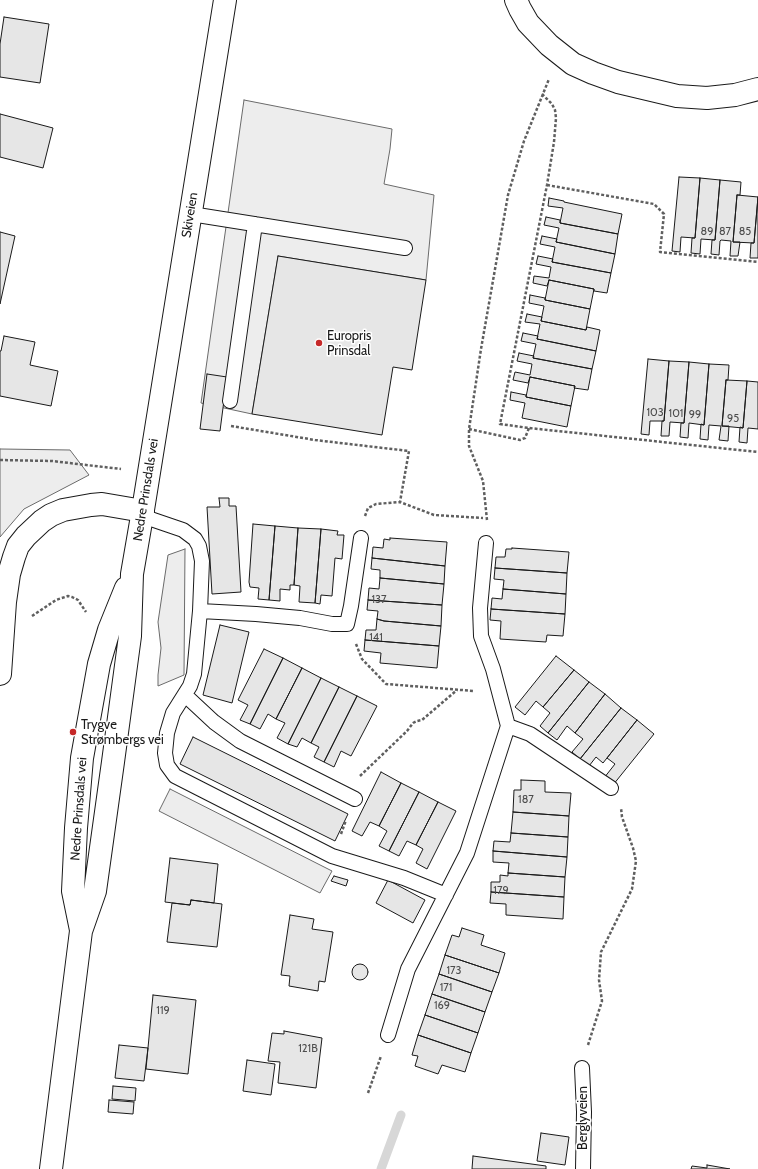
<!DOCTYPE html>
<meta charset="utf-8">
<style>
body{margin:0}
canvas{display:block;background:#fff}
</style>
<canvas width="758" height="1169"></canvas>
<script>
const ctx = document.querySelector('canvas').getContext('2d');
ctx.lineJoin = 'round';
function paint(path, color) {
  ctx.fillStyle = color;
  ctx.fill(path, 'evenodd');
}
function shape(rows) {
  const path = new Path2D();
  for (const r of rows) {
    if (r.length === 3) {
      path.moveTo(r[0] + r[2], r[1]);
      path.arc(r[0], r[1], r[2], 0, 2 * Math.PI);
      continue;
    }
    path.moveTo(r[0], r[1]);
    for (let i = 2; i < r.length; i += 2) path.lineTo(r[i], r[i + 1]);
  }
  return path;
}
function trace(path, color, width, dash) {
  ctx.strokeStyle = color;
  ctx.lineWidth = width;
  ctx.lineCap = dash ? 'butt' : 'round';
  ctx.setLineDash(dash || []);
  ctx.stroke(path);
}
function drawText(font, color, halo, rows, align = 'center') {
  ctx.font = font + ' Cabin,sans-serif';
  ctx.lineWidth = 3;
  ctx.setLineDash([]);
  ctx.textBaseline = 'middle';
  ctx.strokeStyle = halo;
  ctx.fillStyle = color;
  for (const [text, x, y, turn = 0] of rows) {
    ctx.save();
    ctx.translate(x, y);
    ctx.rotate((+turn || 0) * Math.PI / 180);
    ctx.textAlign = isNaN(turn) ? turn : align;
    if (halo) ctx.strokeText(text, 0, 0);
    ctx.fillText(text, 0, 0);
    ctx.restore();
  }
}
const built = shape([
 [244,100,392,129,390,149,384,184,434,195,426,280,278,256,252,414,201,403,244,100],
 [0,449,70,450,89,475,24,509,0,537,0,449],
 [185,549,184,675,158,686,158,675,161,648,158,622,168,555,185,549],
 [170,789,332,871,320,893,159,811,170,789]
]);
paint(built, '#ededed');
trace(built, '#6a6a6a', 1);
trace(shape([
 [381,1169,401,1115]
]), '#d7d7d7', 9);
const building = shape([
 [4,17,49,24,40,83,0,77,0,44,4,17],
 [0,114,53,128,43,168,0,157,0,114],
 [679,177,700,178,695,238,681,237,680,252,672,251,679,177],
 [700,178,720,180,715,240,701,239,700,254,691,253,692,238,695,238,700,178],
 [720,180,741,182,740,195,737,195,733,242,740,242,738,256,730,256,731,241,721,240,720,241,719,255,711,254,712,240,715,240,720,180],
 [737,195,758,197,754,243,733,242,737,195],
 [758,197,758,258,750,258,751,243,754,243,758,197],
 [549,198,564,201,564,202,622,214,618,234,560,223,563,208,548,206,549,198],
 [546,217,560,220,560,223,618,234,615,254,556,242,559,228,544,225,546,217],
 [0,232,15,236,0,304,0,232],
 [542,236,557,239,556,242,615,254,611,273,552,262,555,247,540,244,542,236],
 [278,256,426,280,412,370,393,367,382,435,252,414,278,256],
 [538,256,553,259,552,262,611,273,607,293,594,291,594,289,549,280,547,286,533,283,534,276,549,278,551,267,536,264,538,256],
 [549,280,594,289,590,309,545,300,549,280],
 [530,295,545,298,545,300,590,309,586,330,541,321,544,306,529,303,530,295],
 [527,314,542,317,541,321,586,330,587,327,600,330,596,351,537,339,540,324,525,322,527,314],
 [523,333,538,336,537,339,596,351,592,369,533,358,536,344,521,341,523,333],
 [4,336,35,342,30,365,58,371,51,406,0,396,0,351,1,351,4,336],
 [519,353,534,356,533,358,592,369,588,390,574,388,575,386,530,377,528,383,513,380,515,372,530,375,532,364,517,361,519,353],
 [648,359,669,361,664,421,650,421,649,435,641,434,648,359],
 [669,361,689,362,684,423,670,422,669,436,661,436,662,421,664,421,669,361],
 [689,362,709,364,704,425,689,423,688,438,680,437,681,423,684,423,689,362],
 [709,364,729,365,728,380,726,380,722,426,729,426,728,441,719,440,721,426,709,425,708,440,700,439,701,424,704,425,709,364],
 [207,374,227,377,220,431,200,429,207,374],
 [530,377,575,386,571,406,526,397,530,377],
 [726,380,747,381,743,428,722,426,726,380],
 [747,381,758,382,758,429,748,428,747,443,739,442,740,427,743,428,747,381],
 [511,392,526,395,526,397,571,406,567,427,522,418,525,403,510,400,511,392],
 [219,498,229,498,229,506,236,506,241,592,212,594,207,507,220,507,219,498],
 [253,524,275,526,269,600,258,599,259,588,250,587,249,582,253,524],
 [275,526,298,528,294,585,290,585,290,590,280,589,280,601,269,600,275,526],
 [298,528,321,529,315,603,299,602,300,586,294,585,298,528],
 [321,529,338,531,337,535,344,535,342,559,335,558,332,596,321,595,320,604,315,603,321,529],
 [390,538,447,542,445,566,372,558,373,547,383,548,384,539,390,540,390,538],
 [512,548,569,552,567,573,495,568,496,557,505,557,506,549,512,549,512,548],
 [372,558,445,566,444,584,380,578,380,570,371,569,372,558],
 [495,568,567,573,566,594,503,589,504,580,494,579,495,568],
 [380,578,444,584,442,605,368,600,369,588,379,589,380,578],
 [503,589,566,594,565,614,491,609,492,598,502,599,503,589],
 [368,600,442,605,441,626,384,621,377,619,378,611,367,610,368,600],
 [491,609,565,614,563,636,547,635,546,642,500,639,501,621,490,620,491,609],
 [377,619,384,621,441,626,439,646,365,640,366,630,376,630,377,619],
 [220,625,249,632,232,703,203,695,220,625],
 [365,640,439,646,437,668,380,663,381,653,364,651,365,640],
 [264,649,283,658,250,724,240,720,248,705,238,700,264,649],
 [556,656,574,670,543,707,536,701,525,715,515,707,556,656],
 [283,658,302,668,276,719,268,714,260,729,250,724,283,658],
 [302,668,321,678,288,744,277,738,285,723,276,719,302,668],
 [574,670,589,682,548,733,540,726,550,713,543,707,574,670],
 [321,678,339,687,311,743,302,738,297,747,288,744,321,678],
 [589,682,605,694,575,733,567,726,557,740,548,733,589,682],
 [339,687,357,696,324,762,314,757,319,747,311,743,339,687],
 [605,694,621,708,580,759,572,752,583,739,575,733,605,694],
 [357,696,377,706,351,756,341,751,334,767,324,762,357,696],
 [621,708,637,720,603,763,596,757,589,766,580,759,621,708],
 [637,720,654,734,613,785,604,778,615,764,607,758,637,720],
 [193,737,348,814,335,841,180,764,193,737],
 [381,772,401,783,379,826,370,822,362,836,352,831,381,772],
 [521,780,545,781,545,792,571,793,569,816,513,812,514,790,521,790,521,780],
 [401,783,419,792,389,851,379,846,387,831,379,826,401,783],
 [419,792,438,802,416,845,407,841,399,856,389,851,419,792],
 [438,802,456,811,427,869,416,863,423,849,416,845,438,802],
 [513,812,569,816,568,837,511,833,513,812],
 [511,833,568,837,567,857,493,851,494,841,510,842,511,833],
 [493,851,567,857,565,877,508,873,509,863,493,862,493,851],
 [170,858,218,864,214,903,191,900,190,905,165,902,170,858],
 [508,873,565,877,564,897,491,892,491,882,500,882,500,875,508,876,508,873],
 [334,876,348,880,346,886,331,881,334,876],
 [388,880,425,900,413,923,376,903,388,880],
 [491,892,564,897,563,919,506,915,506,904,490,903,491,892],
 [191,900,222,904,217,947,167,942,172,903,190,905,191,900],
 [290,915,314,919,312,929,333,932,325,982,319,981,318,991,289,986,290,976,281,975,290,915],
 [462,928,484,935,481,945,505,953,499,973,445,955,452,935,459,937,462,928],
 [445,955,499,973,492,992,439,974,445,955],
 [360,972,8],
 [439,974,492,992,485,1012,432,994,439,974],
 [432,994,485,1012,478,1033,425,1015,432,994],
 [153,995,196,1000,188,1074,146,1069,153,995],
 [425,1015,478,1033,471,1053,418,1035,425,1015],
 [284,1031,322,1038,316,1088,278,1083,280,1062,268,1061,272,1033,284,1034,284,1031],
 [418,1035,471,1053,465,1072,442,1065,438,1074,415,1066,418,1056,412,1055,418,1035],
 [119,1045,148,1048,144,1081,115,1078,119,1045],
 [247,1060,275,1064,271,1095,243,1091,247,1060],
 [113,1086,136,1088,135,1101,112,1099,113,1086],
 [109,1100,134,1102,133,1114,108,1112,109,1100],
 [541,1133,569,1137,565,1165,537,1161,541,1133],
 [473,1156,546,1166,546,1169,472,1169,473,1156],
 [707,1165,730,1169,691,1169,692,1166,707,1168,707,1165]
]);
paint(building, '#e6e6e6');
trace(building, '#1a1a1a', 1);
const service = shape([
 [191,214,405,248],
 [230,401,255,224],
 [142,516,183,530,195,539,199,546,202,561,200,611,194,674,190,686,173,713,167,733,165,753,167,765,175,776,332,856,404,878,446,895],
 [200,611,256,614,300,618,332,624,347,624,351,606,361,538],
 [185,695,214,722,240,741,355,799],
 [508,726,530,734,611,788],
 [388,1035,408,969,467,853,508,726,493,669,481,636,480,608,486,543],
 [582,1068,584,1112,583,1169]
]);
const minor = shape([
 [516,0,520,9,528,23,549,45,573,64,593,73,618,82,677,96,707,98,735,95,758,89],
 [0,674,5,602,9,574,14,557,18,546,26,536,42,521,51,515,63,510,91,505,102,504,143,511]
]);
const secondary = shape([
 [81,930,73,891,76,828,82,758,99,664,109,630,126,588],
 [51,1169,81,931,95,891,113,762,130,636,132,574,142,516,225,0]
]);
trace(service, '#1a1a1a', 16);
trace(minor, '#1a1a1a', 24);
trace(secondary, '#1a1a1a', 24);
trace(shape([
 [542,94,552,104,555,110,556,118,554,142,547,185,500,424,529,428,758,452],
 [547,185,654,204,664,214,660,252,758,262],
 [231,426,315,440,409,451,400,502],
 [469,429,520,440,525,438,529,428],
 [0,460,52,461,121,469],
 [365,516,368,508,376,504,400,502,434,515,483,518],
 [487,520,483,481,469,446,469,429,481,349,508,195,524,141,549,79],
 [32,616,56,600,68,596,72,597,78,600,86,612],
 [356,644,362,659,386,684,474,691],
 [360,776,407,731,413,723,417,721,422,720,457,690],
 [341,834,346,820],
 [588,1045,602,1001,599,980,601,952,632,889,636,861,633,848,622,817,621,808],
 [368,1093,381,1056]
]), '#5f5f5f', 2.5, [3, 2]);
trace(service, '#fff', 14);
trace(minor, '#fff', 22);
trace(secondary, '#fff', 22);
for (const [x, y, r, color] of [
 [319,343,4,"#c62828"],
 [73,732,4,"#c62828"]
]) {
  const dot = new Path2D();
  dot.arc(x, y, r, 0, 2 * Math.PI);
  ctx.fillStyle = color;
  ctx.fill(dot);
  trace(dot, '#fff', 1.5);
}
drawText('11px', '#4d4d4d', null, [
 ["89",707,232],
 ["87",725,232],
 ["85",745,232],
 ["103",655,413],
 ["101",676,414],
 ["99",695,415],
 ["95",733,419],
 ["137",379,600],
 ["141",376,638],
 ["187",526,800],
 ["179",501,891],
 ["173",454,971],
 ["171",446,988],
 ["169",442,1006],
 ["119",163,1011],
 ["121B",308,1049]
]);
drawText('13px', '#1a1a1a', '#fff', [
 ["Skiveien",190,215,-81],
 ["Nedre Prinsdals vei",146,490,-81],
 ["Nedre Prinsdals vei",79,809,-86],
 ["Berglyveien",583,1118,-90]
]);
drawText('13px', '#1a1a1a', '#fff', [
 ["Europris",327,336],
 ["Prinsdal",327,351],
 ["Trygve",81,725],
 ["Strømbergs vei",81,740]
], 'left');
</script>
